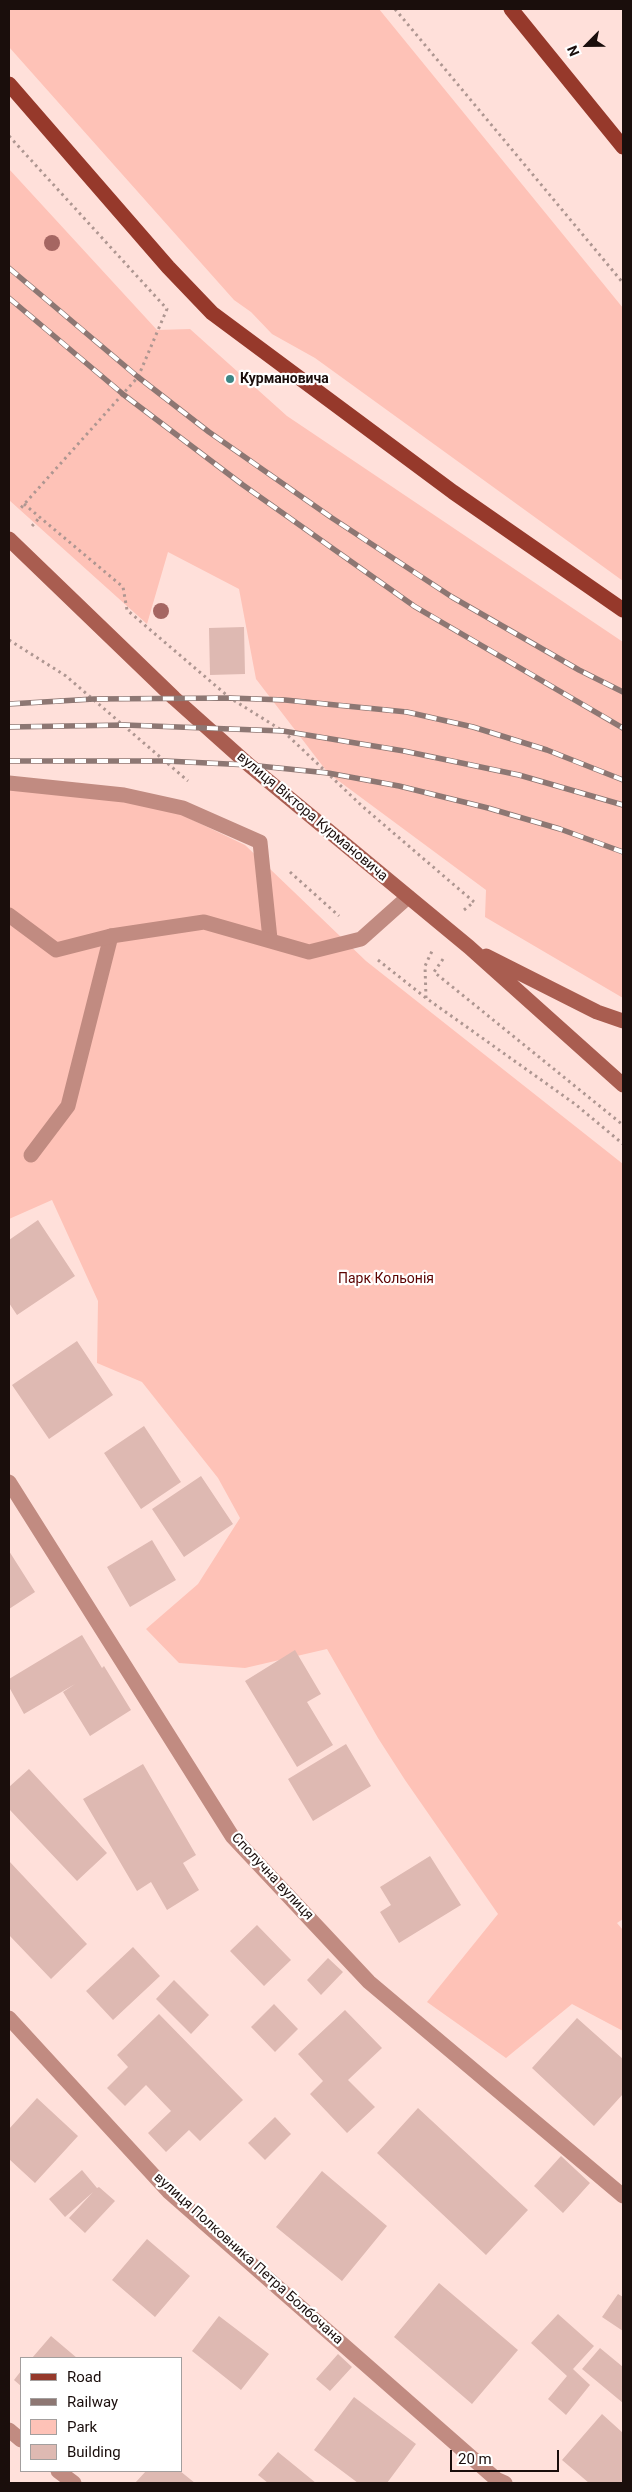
<!DOCTYPE html>
<meta charset="utf-8">
<style>
body{margin:0}
#map{position:relative;width:632px;height:2492px;overflow:hidden;background:#ffe0da;font-family:Roboto,sans-serif}
canvas{display:block}
.frame{position:absolute;inset:0;border:10px solid #1a0e0c;pointer-events:none}
.legend{position:absolute;left:20px;top:2357px;width:162px;height:115px;box-sizing:border-box;background:#fff;border:1px solid #a39f9e;margin:0;padding:6px 9px;list-style:none;font-size:15px;color:#1a0e0c}
.legend li{display:flex;align-items:center;gap:10px;height:25px}
.legend b{width:25px;border:1px solid #a39f9e}
.north{position:absolute;left:562px;top:20px;width:50px;height:50px;-webkit-text-stroke:4px #fff;paint-order:stroke;rotate:247deg;font-size:14px;font-weight:700;line-height:20px;text-align:center;color:#1a0e0c}
.north::after{content:'';display:block;margin:auto;width:18px;height:22px;background:#1a0e0c;clip-path:polygon(50% 0,100% 100%,50% 72%,0 100%)}
.scale{position:absolute;left:450px;top:2450px;width:109px;height:22px;box-sizing:border-box;border:2px solid #1a0e0c;border-top:0;padding-left:6px;font-size:15px;line-height:18px;white-space:nowrap;color:#1a0e0c;-webkit-text-stroke:4px #fff;paint-order:stroke}
</style>
<div id="map">
<canvas width="632" height="2492"></canvas>
<div class="frame"></div>
<ul class="legend">
<li><b style="height:6px;background:#96392b"></b>Road</li>
<li><b style="height:6px;background:#8d7773"></b>Railway</li>
<li><b style="height:14px;background:#fec2b7"></b>Park</li>
<li><b style="height:14px;background:#deb9b2"></b>Building</li>
</ul>
<div class="north">N</div>
<div class="scale">20 m</div>
</div>
<script>
const ctx = document.querySelector('canvas').getContext('2d');
ctx.lineJoin = 'round';
function paint(path, color) {
  ctx.fillStyle = color;
  ctx.fill(path, 'evenodd');
}
function shape(rows) {
  const path = new Path2D();
  for (const r of rows) {
    path.moveTo(r[0], r[1]);
    for (let i = 2; i < r.length; i += 2) path.lineTo(r[i], r[i + 1]);
  }
  return path;
}
function trace(path, color, width, dash) {
  ctx.strokeStyle = color;
  ctx.lineWidth = width;
  ctx.lineCap = dash ? 'butt' : 'round';
  ctx.setLineDash(dash || []);
  ctx.stroke(path);
}
function drawText(font, color, halo, rows, align = 'center') {
  ctx.font = font + ' Roboto,sans-serif';
  ctx.lineWidth = 4.5;
  ctx.setLineDash([]);
  ctx.textBaseline = 'middle';
  ctx.strokeStyle = halo;
  ctx.fillStyle = color;
  for (const [text, x, y, turn = 0] of rows) {
    ctx.save();
    ctx.translate(x, y);
    ctx.rotate((+turn || 0) * Math.PI / 180);
    ctx.textAlign = isNaN(turn) ? turn : align;
    if (halo) ctx.strokeText(text, 0, 0);
    ctx.fillText(text, 0, 0);
    ctx.restore();
  }
}
paint(shape([
 [9,9,379,9,623,308,623,581,315,358,272,334,251,312,234,300,9,47],
 [9,169,157,330,190,329,287,416,623,642,623,998,485,917,486,890,328,773,256,679,239,589,168,552,147,624,9,500],
 [9,785,149,799,245,845,366,961,623,1164,623,1919,617,1923,623,1930,623,2031,572,2004,506,2058,427,2002,498,1914,405,1780,378,1738,327,1649,245,1668,179,1663,146,1629,198,1584,240,1518,218,1478,142,1382,97,1363,98,1301,52,1200,9,1219]
]), '#fec2b7');
paint(shape([
 [244,627,245,674,210,675,209,628],
 [38,1220,75,1276,17,1315,9,1303,9,1240],
 [77,1341,113,1395,49,1439,12,1385],
 [144,1426,181,1482,141,1509,104,1453],
 [201,1476,233,1524,184,1557,152,1509],
 [152,1540,176,1580,130,1607,107,1567],
 [9,1551,35,1592,9,1609],
 [82,1635,102,1668,104,1666,131,1710,90,1736,63,1692,75,1684,24,1714,9,1687,9,1679],
 [295,1650,321,1694,307,1702,333,1745,297,1767,245,1681],
 [346,1744,371,1786,313,1821,288,1779],
 [143,1764,196,1855,183,1863,199,1890,167,1910,151,1882,137,1891,83,1799],
 [29,1769,107,1853,77,1881,9,1809,9,1787],
 [430,1856,461,1905,399,1943,380,1912,391,1905,380,1887],
 [9,1861,87,1944,51,1979,9,1935],
 [257,1925,291,1960,264,1986,230,1951],
 [133,1947,160,1976,113,2020,86,1991],
 [328,1958,343,1972,321,1995,307,1980],
 [174,1980,209,2015,191,2034,156,1999],
 [274,2004,298,2029,275,2052,251,2027],
 [345,2010,382,2048,348,2080,375,2107,347,2133,310,2094,323,2081,298,2054],
 [159,2014,243,2100,200,2141,189,2130,166,2152,148,2133,171,2111,146,2085,125,2106,107,2088,128,2067,117,2055],
 [577,2018,623,2059,623,2094,594,2126,532,2068],
 [37,2098,78,2136,35,2183,9,2159,9,2129],
 [418,2108,528,2210,486,2255,377,2153],
 [275,2117,291,2134,265,2160,248,2143],
 [561,2156,590,2183,563,2213,534,2186],
 [82,2170,97,2188,99,2187,115,2201,85,2233,69,2218,93,2192,65,2217,49,2199],
 [322,2171,387,2226,342,2281,276,2227],
 [147,2239,190,2276,155,2317,112,2280],
 [439,2283,518,2350,472,2404,394,2337],
 [618,2294,623,2297,623,2331,602,2317],
 [558,2314,594,2346,573,2369,590,2385,566,2415,548,2399,567,2376,531,2343],
 [219,2316,269,2354,241,2390,192,2351],
 [51,2336,77,2358,32,2358],
 [600,2348,623,2367,623,2403,582,2369],
 [338,2354,352,2367,330,2391,316,2379],
 [21,2371,21,2386,14,2380],
 [354,2397,416,2444,387,2483,358,2483,314,2450],
 [602,2414,623,2433,623,2483,589,2483,562,2460],
 [278,2452,316,2483,268,2483,258,2475],
 [146,2471,180,2471,195,2483,135,2483]
]), '#deb9b2');
trace(shape([
 [395,9,623,283],
 [9,136,167,309,138,377,19,510],
 [24,504,123,587,127,610,230,698,283,731,362,806,474,902],
 [32,526,40,517],
 [9,640,66,676,188,781],
 [290,872,339,916],
 [464,910,474,902],
 [443,959,434,972,623,1125],
 [378,960,426,998,575,1104,623,1144],
 [426,998,425,966,432,951]
]), '#ae9691', 3, [2.5, 4]);
trace(shape([
 [9,783,124,795,183,808,260,842,270,939],
 [31,1155,68,1106,111,936]
]), '#c18b81', 15);
trace(shape([
 [9,915,56,950,111,936,204,922,309,952,361,939,408,897],
 [9,1482,232,1836,369,1982,623,2196],
 [9,2018,168,2191,496,2479,505,2483],
 [9,2430,21,2440],
 [58,2471,74,2483]
]), '#c18b81', 15);
trace(shape([
 [9,539,174,698,249,765,469,947,623,1085],
 [486,956,597,1012,623,1021]
]), '#a95d50', 15);
trace(shape([
 [511,9,623,147],
 [9,84,168,267,212,313,453,492,623,610]
]), '#96392b', 15);
const rail = shape([
 [9,268,138,377,209,432,332,518,452,597,579,670,623,692],
 [9,298,124,395,243,485,414,606,623,728],
 [9,704,94,699,230,698,285,700,407,712,473,727,547,750,623,780],
 [9,727,125,725,283,731,404,751,519,775,623,805],
 [9,761,166,761,249,765,328,773,399,786,488,808,560,829,623,852]
]);
trace(rail, '#8d7773', 5.5);
trace(rail, '#fff', 4, [11]);
ctx.fillStyle = '#a56662';
for (const [x, y] of [
 [52,243],
 [161,611]
]) {
  ctx.beginPath();
  ctx.arc(x, y, 8, 0, 2 * Math.PI);
  ctx.fill();
}
for (const [x, y, r, color] of [
 [230,379,5,"#3e8685"]
]) {
  const dot = new Path2D();
  dot.arc(x, y, r, 0, 2 * Math.PI);
  ctx.fillStyle = color;
  ctx.fill(dot);
  trace(dot, '#fff', 2);
}
drawText('bold 14px', '#1a0e0c', '#fff', [
 ["Курмановича",240,379]
], 'left');
drawText('14px', '#1a0e0c', '#fff', [
 ["вулиця Віктора Курмановича",312,817,40],
 ["Сполучна вулиця",272,1877,47],
 ["вулиця Полковника Петра Болбочана",248,2259,42]
]);
drawText('14px', '#5c0200', '#fff', [
 ["Парк Кольонія",386,1279]
]);
</script>
